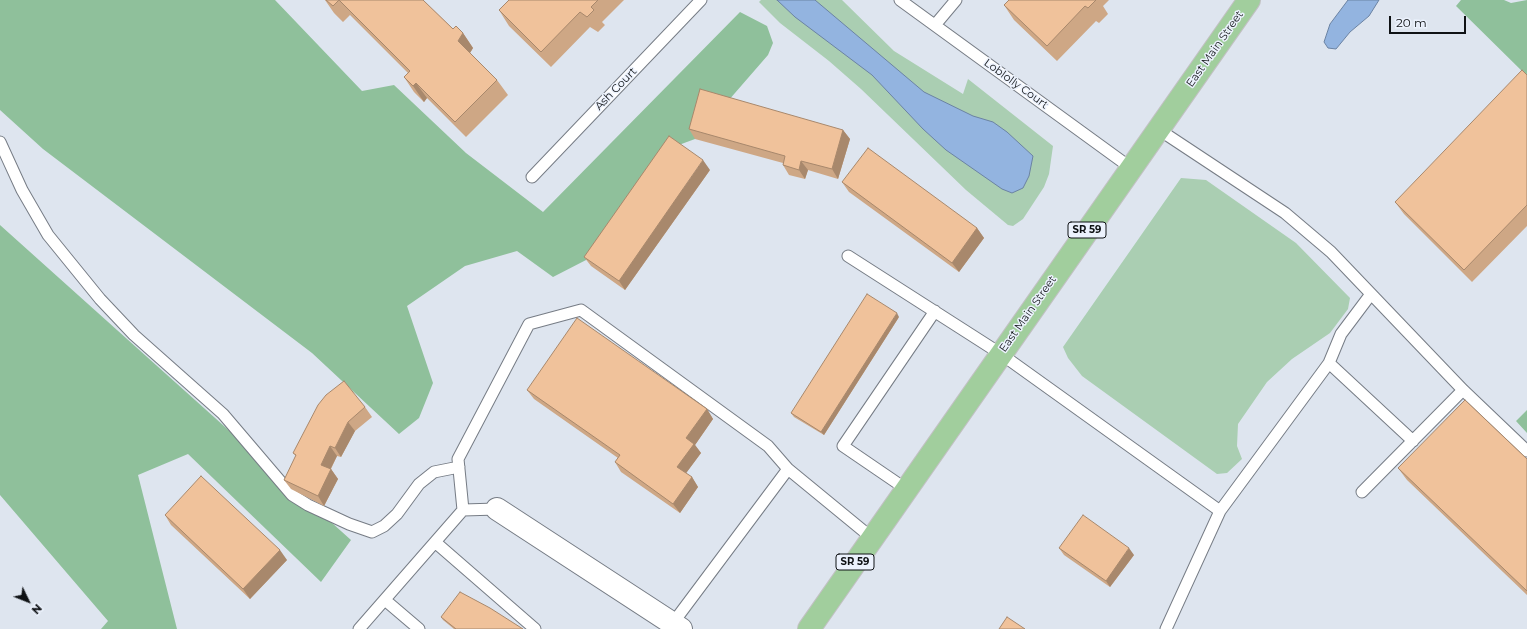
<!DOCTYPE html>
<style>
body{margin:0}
#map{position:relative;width:1527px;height:629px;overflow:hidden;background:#dee5ef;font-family:Montserrat,sans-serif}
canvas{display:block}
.north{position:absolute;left:8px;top:581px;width:40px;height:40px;-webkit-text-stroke:3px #ecf2fd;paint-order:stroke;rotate:133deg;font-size:11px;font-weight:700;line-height:16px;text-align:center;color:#0f1215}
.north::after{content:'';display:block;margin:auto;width:14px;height:18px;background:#0f1215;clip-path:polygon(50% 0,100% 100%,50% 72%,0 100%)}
.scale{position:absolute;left:1389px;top:16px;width:77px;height:18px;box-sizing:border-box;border:2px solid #0f1215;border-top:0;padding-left:5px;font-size:12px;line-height:14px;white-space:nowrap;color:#0f1215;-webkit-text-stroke:3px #ecf2fd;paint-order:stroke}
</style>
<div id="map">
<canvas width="1527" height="629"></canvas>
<div class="north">N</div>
<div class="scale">20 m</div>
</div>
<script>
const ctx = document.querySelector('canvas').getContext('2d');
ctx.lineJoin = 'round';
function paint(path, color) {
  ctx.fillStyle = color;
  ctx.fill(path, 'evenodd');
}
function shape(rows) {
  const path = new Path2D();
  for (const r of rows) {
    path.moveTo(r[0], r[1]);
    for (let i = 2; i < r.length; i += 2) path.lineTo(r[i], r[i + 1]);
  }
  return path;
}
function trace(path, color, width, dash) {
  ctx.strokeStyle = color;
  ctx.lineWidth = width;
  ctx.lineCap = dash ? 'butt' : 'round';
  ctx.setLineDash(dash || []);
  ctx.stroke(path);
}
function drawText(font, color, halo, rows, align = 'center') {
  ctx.font = font + ' Montserrat,sans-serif';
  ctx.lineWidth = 3;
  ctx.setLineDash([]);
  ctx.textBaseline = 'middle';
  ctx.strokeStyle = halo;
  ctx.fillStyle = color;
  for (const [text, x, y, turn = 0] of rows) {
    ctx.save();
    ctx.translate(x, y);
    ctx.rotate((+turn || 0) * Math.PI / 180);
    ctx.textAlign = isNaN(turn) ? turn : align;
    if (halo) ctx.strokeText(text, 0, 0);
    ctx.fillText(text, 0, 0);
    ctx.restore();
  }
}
paint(shape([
 [761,0,842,0,894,51,963,94,968,79,1053,146,1049,174,1044,187,1023,219,1013,226,1008,225,966,190,861,89,829,61,780,23,759,2],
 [1181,178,1206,180,1296,243,1350,298,1348,309,1330,333,1292,359,1267,382,1238,424,1237,446,1242,459,1227,473,1217,474,1082,376,1068,358,1063,347]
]), '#aaceb2');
paint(shape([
 [0,0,275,0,362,91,394,85,466,153,543,212,740,12,767,26,773,43,768,55,695,139,676,146,588,259,553,277,517,251,465,266,407,306,433,383,419,418,399,434,312,353,43,149,0,110],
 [1461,0,1504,0,1511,3,1527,0,1527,76,1456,6],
 [0,225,351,540,321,582,188,454,138,475,177,629,101,629,108,621,0,495],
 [1527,410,1527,433,1516,421]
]), '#8fc09b');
const water = shape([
 [777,0,815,0,924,92,973,116,993,122,1007,132,1033,156,1029,176,1023,188,1012,193,1002,189,946,150,923,129,872,75,795,17,777,0],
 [1348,0,1379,0,1369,16,1350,32,1336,49,1328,48,1324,42,1330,24,1348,0]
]);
paint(water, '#93b4e0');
trace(water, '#6b83a3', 1);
const lane = shape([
 [900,0,1131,168],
 [935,25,956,0],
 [1158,129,1285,213,1331,252,1463,390,1527,451],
 [0,142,22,190,48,235,100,299,134,335,223,414,292,495,308,505,349,524,372,532,384,526,397,514,419,484,434,472,459,467],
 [532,177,701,0],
 [848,256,1001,354,1220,511],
 [1329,363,1413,441],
 [906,489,843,446,935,311],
 [1362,492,1463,390],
 [463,510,458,459,529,324,581,310,768,446,788,469],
 [435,542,535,629],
 [385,600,419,629],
 [673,623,788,469,872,538],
 [359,629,463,510,497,509],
 [1166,629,1220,511,1329,363,1341,334,1371,294]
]);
const street = shape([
 [497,509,681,629]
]);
const primary = shape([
 [809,629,1249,0]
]);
trace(lane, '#767c85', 13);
trace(street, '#767c85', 24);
trace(primary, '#c1c1c2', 24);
trace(lane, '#fff', 11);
trace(street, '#fff', 22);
trace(primary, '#a1ce9d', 22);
paint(shape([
 [325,0,423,0,453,29,463,33,473,48,470,53,497,80,508,95,466,137,427,98,424,102,414,92,404,77,408,73,350,15,343,22,334,13],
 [509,0,624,0,602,22,605,25,598,32,590,27,551,67,509,26,499,10],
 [1009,0,1109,0,1103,6,1108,14,1099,23,1096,21,1057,61,1014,20,1004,5],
 [1527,75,1527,226,1472,282,1404,214,1395,202],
 [689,129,843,130,850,139,838,179,808,170,805,179,789,175,783,165,783,163,695,139],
 [710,170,625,290,591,266,584,257],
 [842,182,977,228,984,238,959,272,849,192],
 [899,317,824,435,794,417,791,413],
 [527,390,707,409,713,419,695,445,701,453,686,473,692,477,698,487,680,513,621,472,615,462,618,458,534,399],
 [365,407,372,417,355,431,341,457,337,456,331,469,338,479,324,506,291,489,284,480,296,456,293,453],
 [1527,459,1527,595,1407,480,1398,468],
 [165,515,287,560,250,599,171,525],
 [1059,548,1134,555,1110,587,1064,555],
 [441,617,523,629,454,629,443,620]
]), '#cea785');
paint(shape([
 [463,33,473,48,468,56,458,41],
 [416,83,427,98,424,102,413,86],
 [843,130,850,139,838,179,832,169],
 [703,160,710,170,625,290,619,281],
 [801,161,808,170,805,179,799,170],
 [977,228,984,238,959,272,952,263],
 [897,313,899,317,824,435,821,432],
 [707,409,713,419,695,445,701,453,684,476,677,467,686,438],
 [348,422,355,431,341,457,335,448],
 [330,446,337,456,328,474,321,465],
 [331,469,338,479,324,506,318,496],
 [692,477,698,487,680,513,673,504],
 [1129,548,1134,555,1110,587,1106,581],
 [280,550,287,560,250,599,243,589]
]), '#a8886c');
const building = shape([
 [326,0,423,0,453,29,456,26,463,33,458,41,497,80,455,122,416,83,413,86,404,77,410,71,339,0,333,6,326,0],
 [509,0,598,0,591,7,594,10,587,17,580,12,541,52,499,10,509,0],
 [1009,0,1096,0,1088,8,1085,6,1047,46,1004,5,1009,0],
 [1522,70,1527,75,1527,205,1464,270,1395,202,1522,70],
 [700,89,843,130,832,169,801,161,799,170,783,165,785,156,689,129,700,89],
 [669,136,703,160,619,281,584,257,669,136],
 [868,148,977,228,952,263,842,182,868,148],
 [867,294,897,313,821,432,791,413,867,294],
 [577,318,707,409,686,438,694,444,677,467,692,477,673,504,615,462,620,455,527,390,577,318],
 [344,381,365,407,348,422,335,448,330,446,321,465,331,469,318,496,284,480,296,455,293,453,318,405,326,395,344,381],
 [1465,400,1527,459,1527,591,1398,468,1465,400],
 [201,476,280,550,243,589,165,515,201,476],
 [1083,515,1129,548,1106,581,1059,548,1083,515],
 [460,592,490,608,523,629,456,629,441,617,460,592],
 [1007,617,1025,629,999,629,1007,617]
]);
paint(building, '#f0c29b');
trace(building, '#a8886c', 1);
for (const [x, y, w] of [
 [1087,230,38],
 [855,562,38]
]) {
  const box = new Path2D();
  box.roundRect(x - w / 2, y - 8, w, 16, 3);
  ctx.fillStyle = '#ecf2fd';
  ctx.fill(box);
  trace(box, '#0f1215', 1);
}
drawText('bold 10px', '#0f1215', null, [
 ["SR 59",1087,230],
 ["SR 59",855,562]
]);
drawText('11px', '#0f1215', '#ecf2fd', [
 ["East Main Street",1215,49,-55],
 ["Loblolly Court",1016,84,36],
 ["Ash Court",616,89,-46],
 ["East Main Street",1028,314,-55]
]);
</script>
